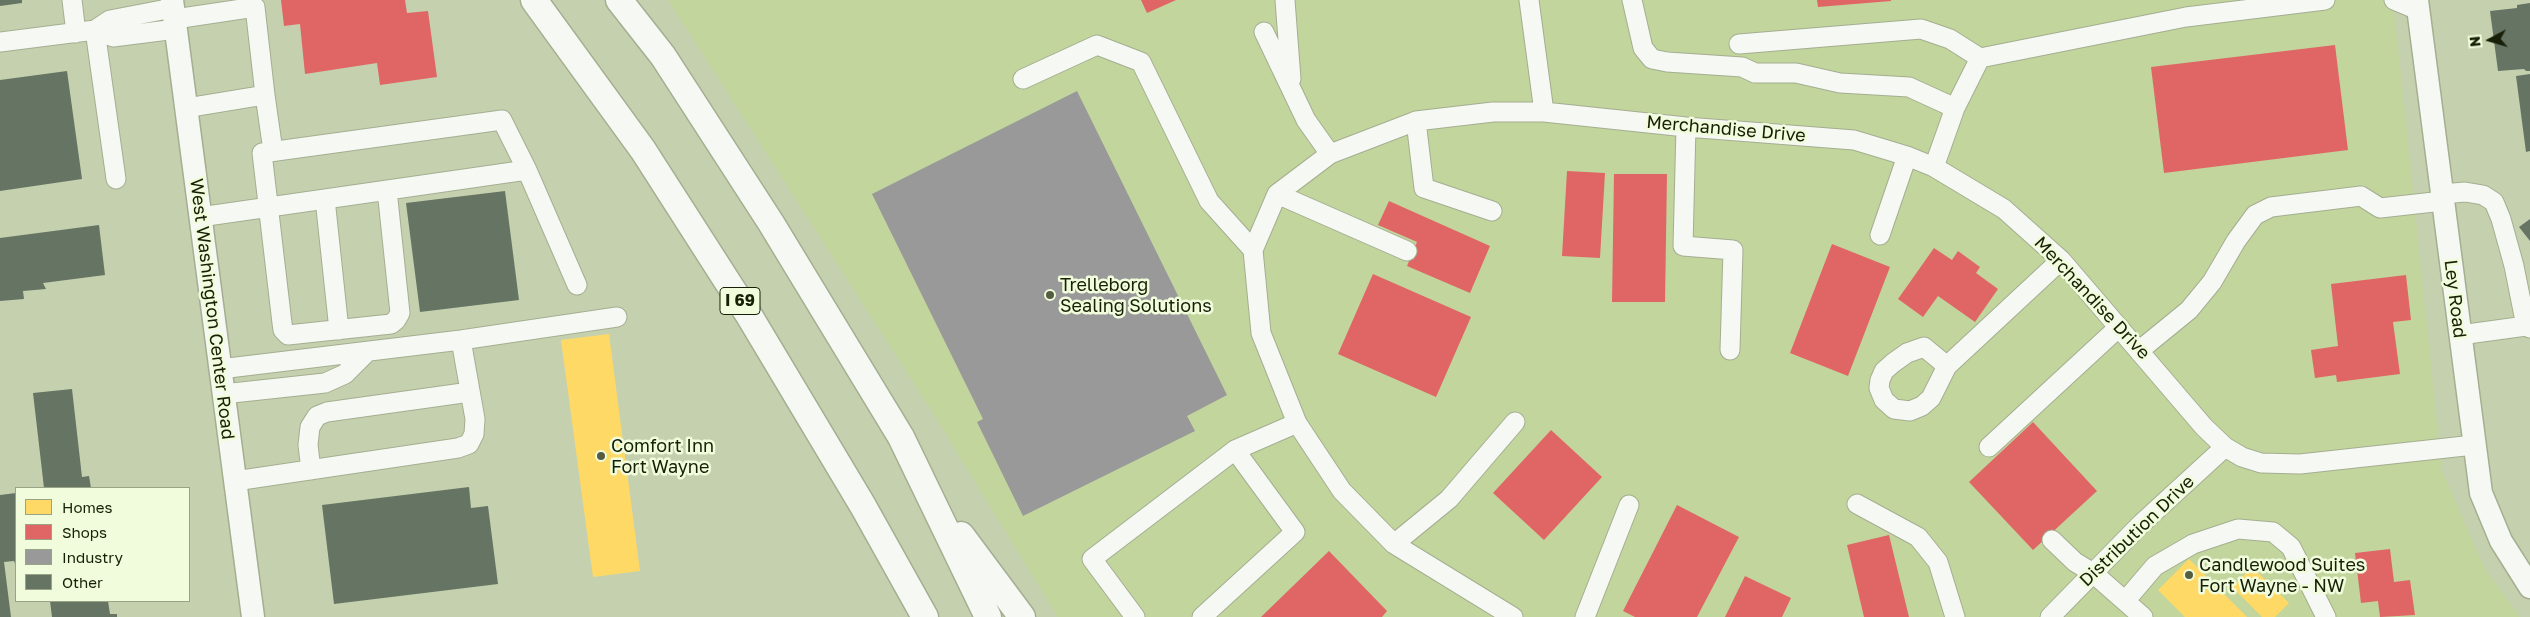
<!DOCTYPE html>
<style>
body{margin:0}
#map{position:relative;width:2530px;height:617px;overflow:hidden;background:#c5d1ae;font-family:"Golos Text",sans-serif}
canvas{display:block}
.legend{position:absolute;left:15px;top:487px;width:175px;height:115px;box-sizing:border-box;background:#f0fcdb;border:1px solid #99a486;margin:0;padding:6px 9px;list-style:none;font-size:15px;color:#171f06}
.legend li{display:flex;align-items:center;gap:10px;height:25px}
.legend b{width:25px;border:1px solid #99a486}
.north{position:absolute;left:2465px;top:15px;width:50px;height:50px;-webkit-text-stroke:4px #f0fcdb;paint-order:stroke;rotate:264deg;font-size:14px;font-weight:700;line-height:20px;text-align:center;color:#171f06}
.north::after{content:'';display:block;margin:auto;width:18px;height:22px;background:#171f06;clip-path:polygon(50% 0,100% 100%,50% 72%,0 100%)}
</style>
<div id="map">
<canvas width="2530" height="617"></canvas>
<ul class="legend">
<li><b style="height:14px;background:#ffd966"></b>Homes</li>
<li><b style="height:14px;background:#e06666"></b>Shops</li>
<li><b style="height:14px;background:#999"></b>Industry</li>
<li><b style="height:14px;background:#667464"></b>Other</li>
</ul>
<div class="north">N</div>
</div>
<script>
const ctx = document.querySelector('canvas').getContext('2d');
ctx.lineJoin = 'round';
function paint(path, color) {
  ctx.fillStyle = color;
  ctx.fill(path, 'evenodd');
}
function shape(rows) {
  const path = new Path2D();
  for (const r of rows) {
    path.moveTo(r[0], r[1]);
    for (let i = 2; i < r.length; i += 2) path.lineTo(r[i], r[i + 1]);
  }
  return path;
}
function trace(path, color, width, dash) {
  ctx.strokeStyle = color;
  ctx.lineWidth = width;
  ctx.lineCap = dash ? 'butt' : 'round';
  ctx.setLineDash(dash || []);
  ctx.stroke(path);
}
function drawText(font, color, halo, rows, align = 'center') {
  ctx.font = font + ' "Golos Text",sans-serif';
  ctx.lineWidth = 5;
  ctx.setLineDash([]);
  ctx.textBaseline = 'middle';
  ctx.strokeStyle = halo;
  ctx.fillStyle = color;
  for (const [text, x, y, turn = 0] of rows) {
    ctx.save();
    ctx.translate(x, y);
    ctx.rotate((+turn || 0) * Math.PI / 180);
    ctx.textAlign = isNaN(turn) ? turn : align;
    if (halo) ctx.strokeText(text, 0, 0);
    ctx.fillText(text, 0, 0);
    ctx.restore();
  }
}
paint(shape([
 [668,0,2393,0,2442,471,2485,569,2520,617,1058,617,931,410]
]), '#c2d59d');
paint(shape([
 [609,334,640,571,593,577,561,340],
 [2189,559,2247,617,2185,617,2158,590],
 [2252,567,2289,603,2275,617,2262,617,2232,587]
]), '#ffd966');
paint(shape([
 [281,0,405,0,407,13,428,11,437,77,380,85,377,63,305,74,300,24,284,26],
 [1141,0,1176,0,1147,13],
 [1817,0,1891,0,1891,1,1818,7],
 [2335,45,2348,150,2164,173,2151,67],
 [1567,171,1605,173,1600,258,1562,256],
 [1614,174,1667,174,1665,302,1612,302],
 [1389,201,1490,246,1470,293,1407,266,1417,242,1378,225],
 [1832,244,1890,267,1848,376,1790,353],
 [1934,248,1952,260,1958,251,1980,267,1976,273,1998,289,1975,322,1938,296,1923,317,1898,299],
 [1373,274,1471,317,1436,397,1338,354],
 [2406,275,2411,320,2393,322,2400,374,2337,382,2336,375,2315,378,2311,350,2338,346,2331,284],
 [2033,422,2097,491,2033,550,1969,482],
 [1551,430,1602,477,1544,540,1493,493],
 [1677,505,1739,537,1697,617,1635,617,1623,611],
 [1889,535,1909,617,1864,617,1847,545],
 [2390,549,2394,582,2410,580,2415,615,2380,617,2378,601,2361,603,2355,553],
 [1329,551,1387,611,1382,617,1261,617],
 [1745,576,1791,598,1782,617,1725,617]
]), '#e06666');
paint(shape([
 [1077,91,1227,395,1187,416,1195,431,1023,516,977,422,983,419,872,194]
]), '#999');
paint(shape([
 [0,0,22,0,22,3,0,6],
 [2530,3,2530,71,2526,71,2524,69,2498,71,2490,11,2517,8,2517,5],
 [67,71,82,179,0,191,0,80],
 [2530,74,2530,151,2526,152,2516,76],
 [505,191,519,300,420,312,406,203],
 [2530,219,2530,241,2519,227],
 [99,225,105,275,43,283,46,289,23,291,24,299,0,301,0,238],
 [72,389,82,477,89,476,91,488,44,488,33,393],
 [469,487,471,508,488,506,498,584,334,604,322,505],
 [16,493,16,566,14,561,4,562,11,617,0,617,0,495],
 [50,601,108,601,110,614,117,614,117,617,52,617]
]), '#667464');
const minor = shape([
 [72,0,76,33],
 [1285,0,1291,79],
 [1529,0,1544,112],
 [1632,0,1643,48,1652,59,1667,62,1742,67,1755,73,1796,73,1840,83,1909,87,1955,108],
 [2394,0,2418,10],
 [173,8,110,20,95,30,113,37,176,29],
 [175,19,255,7,265,95,186,108],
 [1264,32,1306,120,1330,154],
 [0,42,95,30,116,179],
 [1739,44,1921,29,1950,39,1980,58],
 [1023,79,1097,45,1141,62,1209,201,1253,250],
 [265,95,273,151],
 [1416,121,1424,188,1492,211],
 [1686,127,1683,246,1733,250,1730,350],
 [1934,167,1955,108,1980,58,2186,17,2325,0],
 [387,190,400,313,396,320,391,324,288,335,283,330,282,323,262,153,502,120,527,170],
 [1277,194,1407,251],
 [2442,194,2465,192,2483,195,2494,202,2501,219,2514,266,2526,326],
 [325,199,339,330],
 [200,217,527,170,577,285],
 [1880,235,1907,156],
 [2460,335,2526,326,2530,328],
 [2140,350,2189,310,2212,282,2236,241,2255,215,2271,207,2361,196,2380,208,2443,201],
 [1947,366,1931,398,1922,406,1910,411,1894,409,1884,400,1879,388,1880,380,1884,371,1893,363,1907,353,1924,347,1947,366,2061,260],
 [220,369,461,340,617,317],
 [223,394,325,383,345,374,367,352],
 [1989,447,2119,327],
 [311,470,308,445,310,427,317,416,327,412,470,392],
 [235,481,458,448,469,444,474,434,475,419,461,340],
 [1857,504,1918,537,1938,562,1955,617],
 [2052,540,2075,562,2093,573,2143,617],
 [1394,544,1449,499,1515,422],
 [2126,600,2155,566,2193,544,2238,529,2273,532,2291,547,2326,617],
 [1135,617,1092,559,1235,450,1297,423],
 [1202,617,1295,532,1235,450],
 [1513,617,1394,544,1342,491,1297,423,1261,333,1253,250,1277,194,1330,154,1416,121,1493,112,1544,112,1686,127,1854,140,1907,156,1934,167,2004,209,2061,260,2204,427,2225,447,2242,457,2261,463,2300,464,2474,445],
 [1585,617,1629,505],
 [2050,617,2141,524,2225,447]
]);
const major = shape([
 [172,0,253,617],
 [2417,0,2481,493,2501,541,2530,587]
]);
const highway = shape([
 [534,0,643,150,750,317,863,506,925,617],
 [619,0,663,56,771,223,901,437,988,617],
 [961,535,1022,617]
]);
trace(minor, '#a4ae91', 21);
trace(major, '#a4ae91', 25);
trace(highway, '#a4ae91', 29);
trace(minor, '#f6f8f3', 19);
trace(major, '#f6f8f3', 22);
trace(highway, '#f6f8f3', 26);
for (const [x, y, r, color] of [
 [1050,295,5,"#545d41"],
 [601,456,5,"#545d41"],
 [2189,575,5,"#545d41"]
]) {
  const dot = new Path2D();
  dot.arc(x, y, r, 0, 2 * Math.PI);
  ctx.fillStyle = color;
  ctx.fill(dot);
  trace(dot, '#f0fcdb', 2);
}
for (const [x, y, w] of [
 [740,301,40]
]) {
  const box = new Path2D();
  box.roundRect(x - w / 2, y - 13.5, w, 27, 4);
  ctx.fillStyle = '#f0fcdb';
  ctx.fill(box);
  trace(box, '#171f06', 1);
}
drawText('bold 16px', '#171f06', null, [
 ["I 69",740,301]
]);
drawText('18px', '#171f06', '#f0fcdb', [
 ["Merchandise Drive",1726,129,5],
 ["Merchandise Drive",2092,298,47],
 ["Ley Road",2455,299,83],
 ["West Washington Center Road",212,309,83],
 ["Distribution Drive",2137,531,-44]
]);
drawText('18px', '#171f06', '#f0fcdb', [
 ["Trelleborg",1060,285],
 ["Sealing Solutions",1060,306],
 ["Comfort Inn",611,446],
 ["Fort Wayne",611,467],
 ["Candlewood Suites",2199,565],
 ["Fort Wayne - NW",2199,586]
], 'left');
</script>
